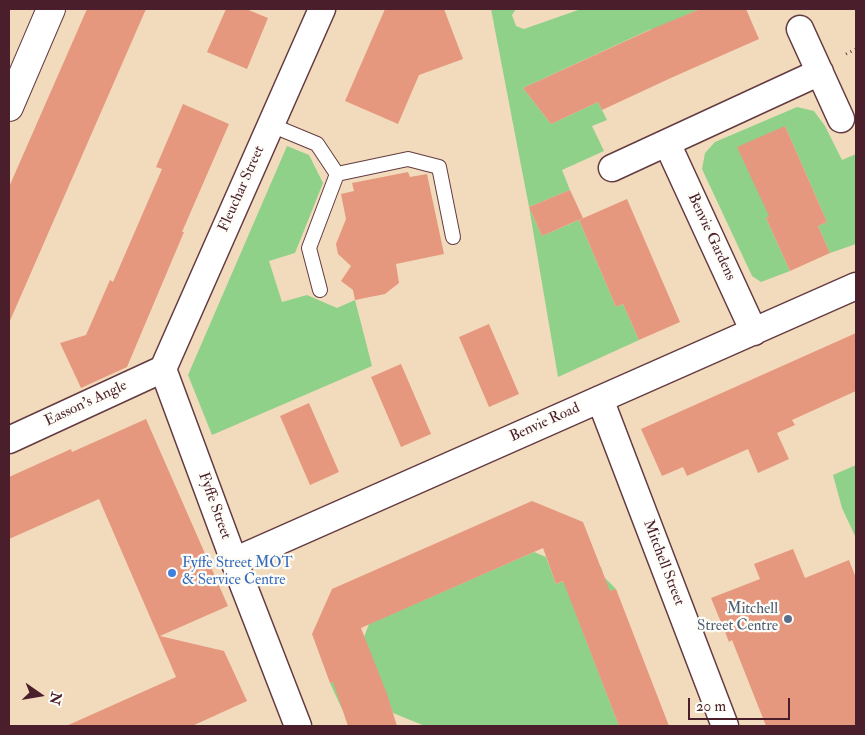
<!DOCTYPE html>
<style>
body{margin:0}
#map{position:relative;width:865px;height:735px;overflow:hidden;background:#f2dbbc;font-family:"IM FELL Double Pica",serif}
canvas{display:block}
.frame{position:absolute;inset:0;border:10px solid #4a1f2b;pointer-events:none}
.north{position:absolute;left:15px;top:670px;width:50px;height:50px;-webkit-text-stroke:4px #fdfcf7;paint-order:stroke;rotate:103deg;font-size:14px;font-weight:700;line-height:20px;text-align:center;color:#4a1f2b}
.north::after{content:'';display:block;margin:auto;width:18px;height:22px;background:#4a1f2b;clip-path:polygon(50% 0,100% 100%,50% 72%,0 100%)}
.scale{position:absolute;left:688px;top:698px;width:102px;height:22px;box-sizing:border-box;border:2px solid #4a1f2b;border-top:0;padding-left:6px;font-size:15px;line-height:18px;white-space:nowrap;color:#4a1f2b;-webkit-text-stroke:4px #fdfcf7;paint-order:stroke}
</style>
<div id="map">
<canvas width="865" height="735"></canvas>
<div class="frame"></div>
<div class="north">N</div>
<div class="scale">20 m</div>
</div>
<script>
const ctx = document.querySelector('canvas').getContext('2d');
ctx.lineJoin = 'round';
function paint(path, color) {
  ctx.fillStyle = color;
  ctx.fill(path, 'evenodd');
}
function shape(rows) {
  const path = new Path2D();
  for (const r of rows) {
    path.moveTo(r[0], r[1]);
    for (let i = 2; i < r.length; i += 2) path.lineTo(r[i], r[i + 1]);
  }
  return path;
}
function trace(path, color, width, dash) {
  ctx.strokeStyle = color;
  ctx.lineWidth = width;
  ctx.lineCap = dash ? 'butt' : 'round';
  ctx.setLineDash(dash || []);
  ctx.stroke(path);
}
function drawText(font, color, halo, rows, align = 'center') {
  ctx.font = font + ' "IM FELL Double Pica",serif';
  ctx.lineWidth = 4.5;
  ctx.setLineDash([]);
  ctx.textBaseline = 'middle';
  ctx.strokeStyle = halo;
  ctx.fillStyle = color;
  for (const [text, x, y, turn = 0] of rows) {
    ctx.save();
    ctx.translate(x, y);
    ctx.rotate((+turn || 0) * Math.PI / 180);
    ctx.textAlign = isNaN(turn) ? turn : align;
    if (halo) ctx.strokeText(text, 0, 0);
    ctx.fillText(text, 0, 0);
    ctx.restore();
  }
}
paint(shape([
 [491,9,516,9,512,15,516,26,524,29,581,9,700,9,666,24,686,70,673,77,651,29,523,88,551,124,598,102,607,120,592,126,604,151,562,170,570,190,529,207,542,236,579,220,616,307,623,304,639,340,558,377,529,207],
 [797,107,814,111,825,126,842,160,856,154,856,244,830,253,818,226,827,222,785,126,774,214,766,218,790,271,761,282,752,276,702,169,705,153,715,142],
 [287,146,309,155,323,183,295,253,269,261,282,302,307,295,337,308,355,300,372,366,212,435,188,375],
 [856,465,856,538,842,508,833,475],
 [534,552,546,557,556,584,601,567,604,577,616,589,573,606,619,726,425,726,393,713,386,694,342,709,330,683,375,666,364,637,369,624]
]), '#8fd189');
paint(shape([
 [87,9,146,9,9,323,9,187],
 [226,9,246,9,268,18,247,69,207,52],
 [385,9,444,9,463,59,419,75,398,124,345,101],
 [700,9,746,9,759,39,673,77,602,110,598,102,551,124,523,88,652,29],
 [183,104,229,124,182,232,184,232,127,367,81,388,60,343,86,335,110,280,113,282,162,169,156,167],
 [785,126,827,222,818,226,830,253,790,271,766,218,769,216,737,147],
 [408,172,410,177,427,174,444,254,396,264,399,283,385,294,355,300,353,290,341,281,351,266,338,254,336,244,346,219,341,194,354,191,352,183],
 [570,190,583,218,542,236,529,207],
 [627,199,680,322,639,340,623,304,616,307,579,220],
 [489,324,519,394,489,407,459,337],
 [856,333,856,391,792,420,795,425,777,433,789,459,758,473,748,449,687,476,683,467,662,476,641,429],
 [401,364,431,434,401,447,371,377],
 [309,403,339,472,310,485,280,416],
 [146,419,228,606,160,636,224,651,247,701,192,726,66,726,176,677,99,499,9,539,9,477,71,449,72,452],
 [532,501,583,522,610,591,616,589,669,726,619,726,563,581,556,584,543,548,361,628,387,694,397,726,348,726,333,682,330,683,312,634,332,589],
 [793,549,805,578,849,560,856,578,856,726,766,726,732,640,729,642,711,598,760,579,754,564]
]), '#e6987e');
const service = shape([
 [271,125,317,144,337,174],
 [320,290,309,248,337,174,408,159,439,167,453,237]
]);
const minor = shape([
 [800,29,841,119],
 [667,143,754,332],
 [612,168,820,72],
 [163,369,322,9],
 [163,369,234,561,298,726],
 [600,399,725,726],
 [9,440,163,369],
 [234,561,856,286]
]);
const tertiary = shape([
 [9,107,51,9]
]);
trace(service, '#633b41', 16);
trace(minor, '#633b41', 29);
trace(tertiary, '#633b41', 30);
trace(shape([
 [846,54,856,49]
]), '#633b41', 3, [1, 4]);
trace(service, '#fff', 14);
trace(minor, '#fff', 26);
trace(tertiary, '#fff', 28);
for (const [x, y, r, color] of [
 [172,573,5,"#3f7fe0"],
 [788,619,5,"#5c6f8a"]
]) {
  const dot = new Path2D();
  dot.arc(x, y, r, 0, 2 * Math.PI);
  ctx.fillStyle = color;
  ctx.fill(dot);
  trace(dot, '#fdfcf7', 2);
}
drawText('15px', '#4a1f2b', '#fdfcf7', [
 ["Fleuchar Street",242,189,-66],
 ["Benvie Gardens",711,237,65],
 ["Easson's Angle",86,404,-25],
 ["Benvie Road",545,423,-24],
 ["Fyffe Street",214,506,70],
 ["Mitchell Street",663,563,69]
]);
drawText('15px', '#366cbe', '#fdfcf7', [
 ["Fyffe Street MOT",182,564],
 ["& Service Centre",182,581]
], 'left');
drawText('15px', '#4e5e75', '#fdfcf7', [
 ["Mitchell",778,610],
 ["Street Centre",778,627]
], 'right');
</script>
